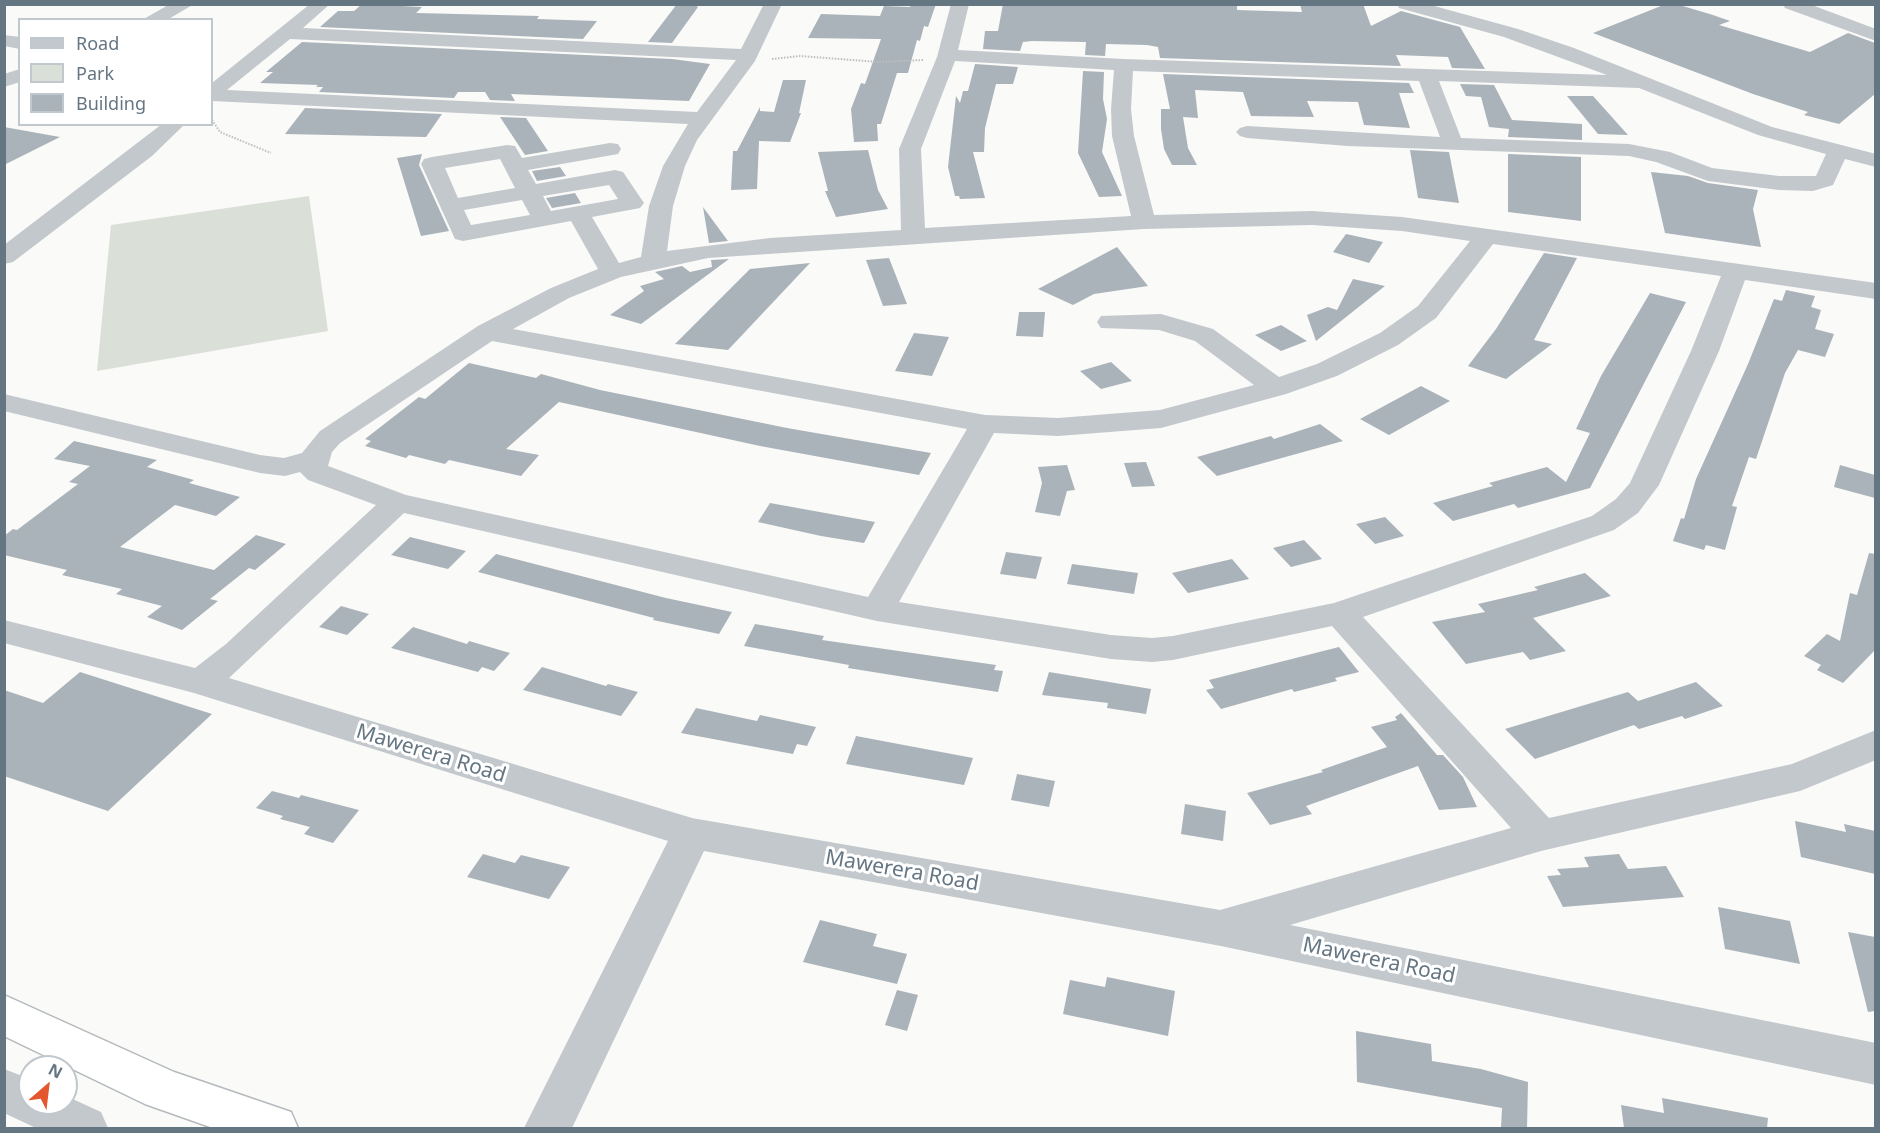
<!DOCTYPE html>
<style>
body{margin:0}
#map{position:relative;width:1880px;height:1133px;overflow:hidden;background:#fafaf8;font-family:"Noto Sans",sans-serif}
canvas{display:block}
.frame{position:absolute;inset:0;border:6px solid #657683;pointer-events:none}
.legend{position:absolute;left:18px;top:18px;width:195px;height:108px;box-sizing:border-box;background:#fff;border:2px solid #c1c8cd;margin:0;padding:8px 10px;list-style:none;font-size:18px;color:#657683}
.legend li{display:flex;align-items:center;gap:12px;height:30px}
.legend b{width:30px;border:2px solid #c1c8cd}
.north{position:absolute;left:18px;top:1055px;width:60px;height:60px;box-sizing:border-box;background:#fff;border:2px solid #c1c8cd;border-radius:50%;rotate:28deg;font-size:16px;font-weight:700;line-height:24px;text-align:center;color:#657683}
.north::after{content:'';display:block;margin:auto;width:21px;height:27px;background:#e4572e;clip-path:polygon(50% 0,100% 100%,50% 72%,0 100%)}
</style>
<div id="map">
<canvas width="1880" height="1133"></canvas>
<div class="frame"></div>
<ul class="legend">
<li><b style="height:8px;background:#c3c8cc"></b>Road</li>
<li><b style="height:16px;background:#dadfd7"></b>Park</li>
<li><b style="height:16px;background:#aab3b9"></b>Building</li>
</ul>
<div class="north">N</div>
</div>
<script>
const ctx = document.querySelector('canvas').getContext('2d');
ctx.lineJoin = 'round';
function paint(path, color) {
  ctx.fillStyle = color;
  ctx.fill(path, 'evenodd');
}
function shape(rows) {
  const path = new Path2D();
  for (const r of rows) {
    path.moveTo(r[0], r[1]);
    for (let i = 2; i < r.length; i += 2) path.lineTo(r[i], r[i + 1]);
  }
  return path;
}
function trace(path, color, width, dash) {
  ctx.strokeStyle = color;
  ctx.lineWidth = width;
  ctx.lineCap = dash ? 'butt' : 'round';
  ctx.setLineDash(dash || []);
  ctx.stroke(path);
}
function drawText(font, color, halo, rows, align = 'center') {
  ctx.font = font + ' "Noto Sans",sans-serif';
  ctx.lineWidth = 6;
  ctx.setLineDash([]);
  ctx.textBaseline = 'middle';
  ctx.strokeStyle = halo;
  ctx.fillStyle = color;
  for (const [text, x, y, turn = 0] of rows) {
    ctx.save();
    ctx.translate(x, y);
    ctx.rotate((+turn || 0) * Math.PI / 180);
    ctx.textAlign = isNaN(turn) ? turn : align;
    if (halo) ctx.strokeText(text, 0, 0);
    ctx.fillText(text, 0, 0);
    ctx.restore();
  }
}
paint(shape([
 [309,196,328,331,97,371,111,225]
]), '#dadfd7');
paint(shape([
 [362,4,422,7,416,13,539,16,537,19,597,21,583,39,320,27,338,11,354,11],
 [677,4,694,4,698,7,672,43,648,42],
 [911,4,936,4,928,27,924,26,920,41,917,40,908,73,897,73,881,124,877,124,878,141,854,142,851,109,861,83,865,84,881,39,808,38,821,14,880,16,884,6,910,7],
 [1003,4,1224,4,1237,5,1237,10,1302,12,1300,4,1363,4,1371,26,1401,11,1460,27,1485,69,1452,68,1448,57,1396,55,1401,66,1160,58,1158,47,1147,45,1106,44,1105,56,1085,55,1086,42,1032,41,1023,42,1020,51,983,49,985,31,998,31],
 [1666,4,1676,4,1713,15,1730,21,1719,25,1810,52,1848,33,1875,43,1875,94,1839,124,1804,115,1808,112,1753,94,1593,33],
 [302,42,672,59,710,64,689,101,511,94,515,101,490,100,485,92,458,92,454,98,319,92,323,87,316,87,318,85,260,83,273,72,266,72],
 [975,64,1018,67,1013,84,996,84,985,128,984,152,973,152,985,198,960,199,959,196,955,196,948,167,956,96,960,103,963,91,968,91],
 [1083,71,1104,72,1103,99,1107,119,1102,152,1122,196,1099,197,1078,153],
 [1163,74,1409,83,1414,93,1399,93,1410,128,1364,125,1358,102,1307,101,1314,117,1251,116,1243,92,1195,90,1198,118,1183,117,1188,148,1197,165,1172,165,1164,149,1161,129,1161,109,1170,109],
 [783,80,806,80,799,113,801,113,790,142,759,141,757,189,731,190,733,151,737,151,760,107,760,111,774,112],
 [1460,84,1494,85,1512,120,1582,124,1582,140,1508,137,1509,129,1489,127,1481,97,1466,96],
 [1567,96,1593,96,1628,135,1598,134],
 [305,108,442,114,426,137,285,134],
 [500,117,526,118,548,151,525,155],
 [4,127,60,137,4,165],
 [868,150,878,190,888,209,836,217,825,191,828,191,818,152],
 [1410,150,1449,152,1459,203,1418,198],
 [422,154,419,165,449,231,421,236,397,158],
 [1508,154,1581,157,1581,221,1508,212],
 [560,167,566,176,537,181,532,171],
 [1651,172,1688,176,1708,183,1758,190,1753,209,1761,247,1665,233],
 [575,193,581,203,552,208,546,198],
 [703,207,728,241,709,243],
 [1346,234,1383,242,1369,263,1333,252],
 [1117,247,1148,286,1094,294,1073,305,1038,289],
 [1544,253,1577,258,1534,340,1552,344,1506,379,1468,366,1496,329],
 [889,258,907,304,883,306,866,260],
 [729,259,641,324,610,315,644,291,640,286,664,279,655,272,682,266,690,272,712,267,711,260],
 [810,263,728,350,675,344,750,269],
 [1353,279,1385,286,1316,341,1307,315,1328,307,1337,310],
 [1786,290,1815,296,1811,307,1821,310,1815,329,1834,334,1825,357,1798,350,1785,373,1756,459,1749,457,1732,506,1737,507,1725,550,1706,545,1704,550,1673,541,1681,518,1684,519,1696,479,1748,364,1774,299,1782,301],
 [1650,293,1686,302,1590,488,1518,508,1514,504,1453,521,1433,503,1493,486,1489,483,1547,467,1566,482,1590,433,1576,429,1601,376],
 [1019,312,1045,312,1043,337,1016,336],
 [1281,325,1307,341,1281,351,1255,335],
 [914,333,949,337,932,376,895,371],
 [1111,362,1132,381,1101,389,1080,371],
 [469,363,536,378,541,374,600,390,787,428,931,453,919,475,760,446,559,402,506,449,539,455,521,476,449,460,445,464,409,455,406,458,365,446,371,441,365,439,419,397,425,399],
 [1421,386,1450,401,1389,435,1360,419],
 [1320,424,1343,441,1217,476,1197,457,1271,436,1274,439],
 [74,441,157,460,147,467,194,480,189,483,240,497,216,516,175,505,120,547,214,570,256,535,286,544,255,570,249,568,210,599,218,601,182,630,147,617,162,606,116,594,122,589,62,575,67,570,4,555,4,536,13,529,17,530,78,484,69,482,90,466,54,459],
 [1146,462,1155,486,1132,487,1124,463],
 [1067,465,1075,490,1067,491,1060,516,1035,512,1042,483,1038,467],
 [1840,465,1875,475,1875,498,1834,487],
 [770,503,875,522,864,543,821,536,758,522],
 [1385,517,1404,536,1375,544,1356,524],
 [410,537,466,551,448,569,391,555],
 [1304,540,1322,559,1291,567,1273,548],
 [1006,552,1042,557,1036,579,1000,574],
 [1869,553,1875,554,1875,650,1843,683,1817,670,1821,665,1804,656,1827,634,1840,641,1850,593,1857,595],
 [496,554,666,598,732,612,719,634,653,620,654,618,478,572],
 [1232,559,1249,579,1188,593,1172,573],
 [1072,564,1138,573,1134,594,1067,584],
 [1585,573,1611,596,1533,618,1566,651,1530,660,1523,652,1466,664,1432,622,1485,612,1478,604,1538,590,1534,587],
 [341,606,369,614,347,635,319,627],
 [755,624,824,636,822,640,996,665,994,670,1003,671,998,692,848,668,849,665,744,646],
 [413,627,467,644,469,641,510,653,494,671,482,667,478,672,391,648],
 [1339,647,1359,672,1335,678,1337,681,1294,692,1292,689,1221,709,1206,690,1214,688,1209,680],
 [542,667,606,686,608,684,638,692,621,716,523,690],
 [80,672,212,714,108,811,4,776,4,690,43,703],
 [1049,672,1151,689,1146,714,1107,708,1108,703,1042,695],
 [1696,682,1723,706,1685,719,1682,716,1639,729,1634,725,1535,759,1505,729,1628,692,1638,701],
 [696,708,757,721,760,715,816,727,807,746,797,744,793,754,681,733],
 [1401,713,1437,755,1443,755,1463,777,1477,807,1439,810,1418,766,1306,806,1312,814,1270,825,1247,793,1323,772,1321,770,1387,747,1371,727,1397,720,1395,717],
 [856,736,973,758,964,785,846,764],
 [1017,774,1055,781,1049,807,1011,800],
 [272,791,299,798,301,795,359,810,333,843,304,834,310,827,280,819,283,816,256,808],
 [1185,804,1226,811,1223,841,1181,834],
 [1795,821,1846,832,1844,824,1875,831,1875,874,1801,857],
 [483,854,515,863,521,855,570,867,549,899,467,877],
 [1619,854,1628,869,1666,866,1684,897,1563,907,1547,876,1561,875,1557,869,1589,867,1584,857],
 [1718,907,1790,921,1800,964,1725,949],
 [820,920,877,934,873,946,907,954,897,984,803,962],
 [1848,932,1875,937,1875,1011,1868,1012],
 [1107,977,1175,991,1168,1036,1063,1014,1070,980,1105,987],
 [897,990,918,995,907,1031,885,1025],
 [1356,1031,1431,1044,1432,1061,1481,1069,1528,1082,1527,1128,1501,1128,1502,1108,1357,1082],
 [1662,1098,1768,1118,1767,1128,1624,1128,1621,1105,1664,1113]
]), '#aab3b9');
const highway = shape([
 [4,995,174,1072,291,1112,298,1128,213,1128,145,1104,4,1036,4,995]
]);
trace(highway, '#b4b9bd', 3);
trace(shape([
 [772,59,800,56,879,62,923,60],
 [212,120,220,132,271,153]
]), '#bbbfc2', 2, [1.5, 1.5]);
paint(shape([
 [170,4,194,4,167,20,142,20,170,4],
 [310,4,330,4,303,28,741,49,764,4,782,4,755,61,697,140,685,166,673,206,667,251,770,238,901,230,899,149,937,57,951,4,969,4,958,50,1124,59,1607,75,1504,37,1399,8,1397,4,1427,4,1518,29,1574,48,1772,127,1876,154,1876,167,1845,159,1833,185,1813,191,1779,190,1708,181,1656,162,1629,156,1348,146,1247,138,1240,136,1236,132,1240,128,1247,126,1440,137,1419,81,1133,71,1131,109,1134,136,1154,215,1312,211,1402,217,1876,283,1876,299,1745,280,1719,351,1659,485,1638,513,1614,530,1363,617,1549,818,1792,764,1876,730,1876,760,1800,791,1541,851,1290,925,1876,1043,1876,1085,1221,946,704,851,572,1128,524,1128,668,841,194,693,4,643,4,620,195,668,226,644,376,505,308,480,300,472,285,476,260,473,4,411,4,394,260,455,284,458,302,453,320,431,478,326,551,288,598,269,571,221,463,241,455,239,421,164,424,159,432,157,507,145,515,146,522,158,610,143,618,144,621,149,618,154,528,170,536,184,615,170,623,172,644,203,640,208,592,217,619,263,641,257,649,206,663,166,688,124,212,101,212,83,310,4],
 [290,39,736,60,697,112,227,90,290,39],
 [955,61,1114,70,1111,109,1112,136,1131,216,925,228,921,149,955,61],
 [1439,81,1639,88,1758,135,1826,154,1816,176,1779,176,1712,168,1670,152,1629,144,1461,138,1439,81],
 [500,159,515,188,458,198,445,168,500,159],
 [609,185,618,199,551,211,543,196,609,185],
 [522,200,530,215,471,225,464,210,522,200],
 [1312,225,1402,231,1470,241,1418,306,1380,333,1317,364,1279,377,1213,329,1161,314,1101,316,1097,322,1101,328,1159,330,1195,341,1254,385,1160,410,1058,418,985,415,513,329,569,298,621,277,708,258,1144,229,1312,225],
 [1493,244,1721,276,1691,351,1630,483,1616,499,1592,516,1334,603,1173,636,1152,638,1111,635,899,602,994,433,1058,436,1161,428,1286,394,1337,376,1398,345,1436,318,1493,244],
 [492,341,967,429,868,597,406,495,328,466,332,452,340,443,492,341],
 [404,513,877,621,1111,659,1152,662,1173,660,1332,626,1511,828,1220,910,692,818,229,678,404,513],
 [1783,4,1809,4,1876,29,1876,41,1785,8,1783,4],
 [4,35,20,37,20,49,4,46,4,35],
 [20,69,20,82,4,87,4,74,20,69],
 [162,124,185,124,152,156,13,262,4,264,4,245,162,124],
 [4,1069,30,1079,30,1103,66,1103,66,1096,101,1112,108,1128,36,1128,4,1113,4,1069]
]), '#c3c8cc');
paint(highway, '#fff');
drawText('21px', '#657683', '#fff', [
 ["Mawerera Road",431,754,17],
 ["Mawerera Road",902,871,10],
 ["Mawerera Road",1379,961,12]
]);
</script>
